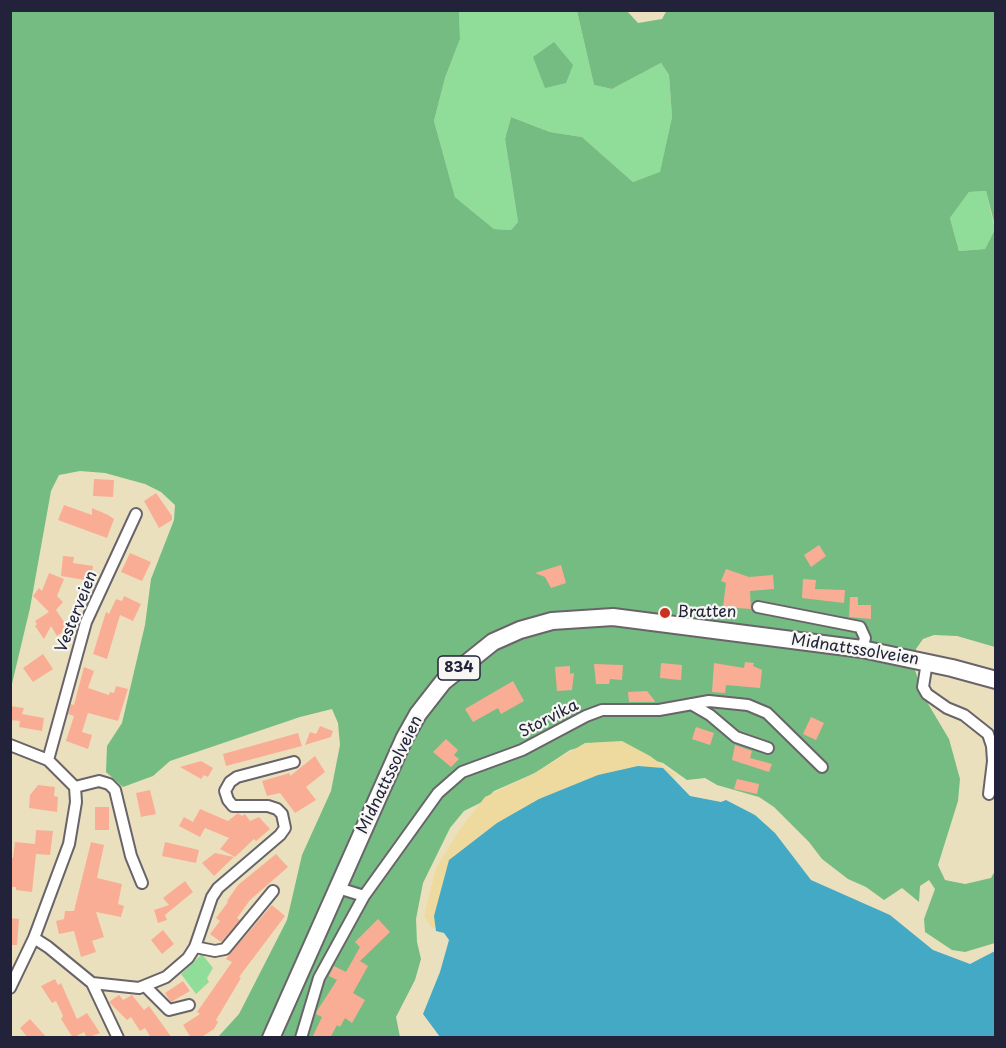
<!DOCTYPE html>
<style>
body{margin:0}
#map{position:relative;width:1006px;height:1048px;overflow:hidden;background:#ebe0be;font-family:"Playpen Sans",sans-serif}
canvas{display:block}
.frame{position:absolute;inset:0;border:12px solid #22223b;pointer-events:none}
</style>
<div id="map">
<canvas width="1006" height="1048"></canvas>
<div class="frame"></div>
</div>
<script>
const ctx = document.querySelector('canvas').getContext('2d');
ctx.lineJoin = 'round';
function paint(path, color) {
  ctx.fillStyle = color;
  ctx.fill(path, 'evenodd');
}
function shape(rows) {
  const path = new Path2D();
  for (const r of rows) {
    path.moveTo(r[0], r[1]);
    for (let i = 2; i < r.length; i += 2) path.lineTo(r[i], r[i + 1]);
  }
  return path;
}
function trace(path, color, width, dash) {
  ctx.strokeStyle = color;
  ctx.lineWidth = width;
  ctx.lineCap = dash ? 'butt' : 'round';
  ctx.setLineDash(dash || []);
  ctx.stroke(path);
}
function drawText(font, color, halo, rows, align = 'center') {
  ctx.font = font + ' "Playpen Sans",sans-serif';
  ctx.lineWidth = 4.5;
  ctx.setLineDash([]);
  ctx.textBaseline = 'middle';
  ctx.strokeStyle = halo;
  ctx.fillStyle = color;
  for (const [text, x, y, turn = 0] of rows) {
    ctx.save();
    ctx.translate(x, y);
    ctx.rotate((+turn || 0) * Math.PI / 180);
    ctx.textAlign = isNaN(turn) ? turn : align;
    if (halo) ctx.strokeText(text, 0, 0);
    ctx.fillText(text, 0, 0);
    ctx.restore();
  }
}
paint(shape([
 [459,11,577,11,594,85,612,89,661,63,669,75,672,117,660,173,633,182,582,137,550,132,511,117,505,139,518,222,511,230,494,229,455,197,434,121,445,78,460,39],
 [986,191,995,229,985,249,959,251,950,218,969,192],
 [202,954,213,968,207,978,209,982,196,994,181,974]
]), '#90dd9a');
paint(shape([
 [667,10,995,11,995,226,986,191,969,192,950,218,959,251,985,249,995,229,995,647,957,636,934,635,923,639,916,649,914,667,924,697,949,739,960,779,958,801,938,865,945,880,965,884,991,878,995,871,995,943,965,952,952,950,925,932,924,919,935,889,929,880,920,886,919,902,902,888,884,900,866,887,848,879,822,859,809,842,774,807,759,797,717,785,705,778,687,780,663,763,592,744,570,750,535,773,494,791,484,801,464,811,450,828,423,883,416,919,417,942,421,959,415,980,396,1017,400,1037,218,1037,239,1014,287,920,302,855,331,791,340,745,338,723,332,709,300,717,170,761,153,776,123,787,106,772,107,746,122,723,145,625,151,579,174,520,175,505,161,492,145,484,105,473,80,471,59,475,51,491,30,608,11,688,11,11,459,11,460,39,445,78,434,121,455,197,494,229,511,230,518,222,505,139,511,117,550,132,582,137,633,182,660,172,672,117,669,75,661,63,612,89,594,85,577,11,627,11,638,23,662,19],
 [554,42,573,65,566,83,545,88,533,57]
]), '#74bc82');
paint(shape([
 [622,741,650,756,676,775,674,778,452,933,431,927,424,916,436,868,460,829,485,797,533,774,585,743]
]), '#eeda9e');
paint(shape([
 [638,766,663,768,690,796,721,802,726,800,755,815,775,833,811,880,890,915,933,950,970,964,995,951,995,1037,440,1037,423,1014,440,972,449,940,444,933,436,931,434,916,449,860,497,823,539,799,598,775]
]), '#44a9c4');
paint(shape([
 [94,479,114,480,113,497,93,496],
 [156,493,172,516,172,520,159,528,144,501],
 [64,505,92,515,92,508,108,515,114,519,107,538,58,520],
 [819,545,826,556,811,567,804,555],
 [130,553,151,562,142,581,121,572],
 [63,556,74,557,73,563,93,566,91,581,61,576],
 [561,565,566,583,551,588,545,577,535,573],
 [726,569,749,577,773,575,774,589,750,591,751,609,723,607,726,583,721,581],
 [49,573,64,579,57,596,63,602,56,610,68,628,57,636,51,626,44,639,35,626,37,624,35,621,49,612,33,596,39,588,42,591],
 [803,579,816,580,815,589,845,590,844,603,802,598],
 [124,596,141,604,133,621,120,615,107,659,93,654,106,612,109,614,116,599,122,601],
 [850,597,858,597,858,605,871,605,871,619,849,617],
 [43,654,53,669,33,682,23,668],
 [745,662,754,663,753,666,762,670,760,688,726,685,725,693,712,692,714,663,744,668],
 [661,663,682,665,681,680,660,678],
 [594,664,623,665,622,680,610,679,609,684,596,684],
 [570,666,570,674,574,673,572,690,557,691,555,667],
 [84,667,94,671,88,688,109,695,110,692,114,693,116,686,128,689,118,721,88,713,82,732,92,735,88,749,66,741,74,716,68,714,71,704,74,705],
 [513,681,524,701,501,714,498,708,473,722,465,709],
 [647,691,655,701,654,702,629,702,628,692],
 [10,706,24,708,22,714,44,718,42,731,19,727,20,721,10,720],
 [811,717,824,723,816,740,803,734],
 [320,726,333,731,331,737,305,745,310,732,316,734],
 [696,727,714,733,710,745,692,739],
 [298,733,302,746,226,766,223,754],
 [446,739,458,750,454,755,459,759,451,767,433,752],
 [735,745,752,751,750,758,772,764,769,772,732,760],
 [315,756,325,772,306,787,316,800,295,813,280,793,267,796,262,781,290,773,290,776],
 [201,761,213,768,208,777,204,775,201,779,180,767],
 [737,779,759,784,757,794,734,789],
 [38,785,55,787,54,796,58,797,57,812,29,808,30,795],
 [150,790,156,814,141,817,136,793],
 [95,807,109,807,109,830,95,830],
 [200,809,228,821,238,813,242,816,245,814,250,821,259,817,270,829,256,841,254,839,235,857,220,849,229,838,205,828,200,837,179,826,184,817,193,822],
 [36,830,53,831,50,855,36,854,32,892,16,890,16,887,10,887,10,858,13,858,15,842,35,844],
 [91,842,104,845,97,878,122,884,118,904,124,906,121,917,96,912,104,937,92,941,96,952,81,957,74,931,59,934,56,921,64,919,65,911,74,911],
 [165,842,199,850,196,863,162,856],
 [215,853,234,857,214,876,202,863],
 [276,854,288,867,250,900,237,918,240,920,221,942,210,934,220,921,216,918,228,902,227,901,238,885],
 [185,881,193,892,165,915,167,920,158,923,154,910,169,905,163,898],
 [272,905,285,916,239,977,241,978,216,1020,218,1022,214,1029,200,1038,191,1038,183,1025,200,1014,197,1012,232,962,226,959,229,955],
 [10,918,19,919,17,945,10,945],
 [378,919,390,932,360,961,368,966,353,993,365,1000,352,1023,345,1018,340,1027,337,1025,330,1038,312,1038,322,1017,316,1014,317,1011,337,980,329,976,334,966,346,972,360,947,355,942],
 [163,930,174,944,162,954,151,940],
 [55,979,58,985,61,983,77,1019,87,1013,100,1033,87,1038,84,1032,73,1038,61,1019,63,1016,56,1001,52,1003,41,986],
 [183,981,190,991,171,1002,165,993],
 [119,995,123,1000,132,995,144,1010,149,1006,172,1038,151,1038,145,1028,140,1031,131,1017,127,1020,109,1002],
 [30,1019,47,1038,28,1038,20,1028]
]), '#faad95');
const minor = shape([
 [758,607,860,627,865,638,862,649],
 [927,662,923,687,927,694,947,708,964,715,988,734,992,746,993,761,989,794],
 [691,704,710,715,736,737,768,748],
 [10,745,48,760,75,787,76,802,69,844,34,938,10,988],
 [48,760,86,622,136,514],
 [75,787,99,781,109,784,115,790,131,856,142,883],
 [338,888,364,896,438,793,462,772,522,750,586,716,602,710,659,710,709,701,748,705,767,713,822,767],
 [34,938,48,947,92,983,139,988,166,977,188,958,195,947,212,897,218,888,280,835,285,828,282,814,277,809,268,806,233,806,228,800,225,791,230,782,237,777,294,762],
 [195,947,215,951,225,949,273,891],
 [92,983,118,1038],
 [146,987,169,1010,189,1005],
 [301,1038,319,978,364,896]
]);
const primary = shape([
 [271,1038,404,739,418,714,443,682,493,642,520,630,552,621,613,617,862,649,952,668,996,680]
]);
trace(minor, '#686469', 14);
trace(primary, '#686469', 20);
trace(minor, '#fff', 10);
trace(primary, '#fff', 16);
for (const [x, y, r, color] of [
 [665,613,6,"#c8321e"]
]) {
  const dot = new Path2D();
  dot.arc(x, y, r, 0, 2 * Math.PI);
  ctx.fillStyle = color;
  ctx.fill(dot);
  trace(dot, '#f6f6f2', 2);
}
for (const [x, y, w] of [
 [459,668,42]
]) {
  const box = new Path2D();
  box.roundRect(x - w / 2, y - 12, w, 24, 4.5);
  ctx.fillStyle = '#f6f6f2';
  ctx.fill(box);
  trace(box, '#22223b', 1.5);
}
drawText('bold 15px', '#22223b', null, [
 ["834",459,668]
]);
drawText('16px', '#22223b', '#f6f6f2', [
 ["Vesterveien",77,612,-68],
 ["Midnattssolveien",855,650,9],
 ["Storvika",549,719,-27],
 ["Midnattssolveien",390,775,-64]
]);
drawText('16px', '#22223b', '#f6f6f2', [
 ["Bratten",677,613]
], 'left');
</script>
